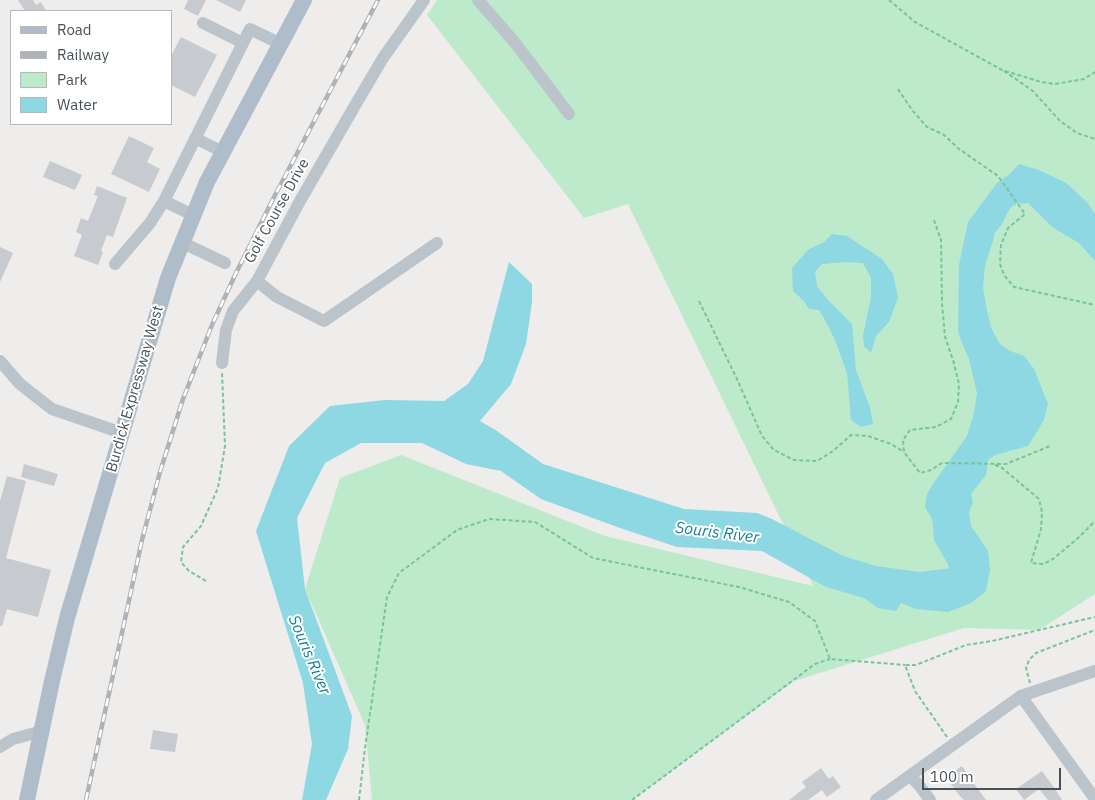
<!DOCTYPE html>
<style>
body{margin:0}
#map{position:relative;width:1095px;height:800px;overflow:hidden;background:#efecec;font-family:"IBM Plex Sans",sans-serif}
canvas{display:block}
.legend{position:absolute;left:10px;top:10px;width:162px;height:115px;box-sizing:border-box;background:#fff;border:1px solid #b5b9bc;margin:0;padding:6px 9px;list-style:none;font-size:15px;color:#465157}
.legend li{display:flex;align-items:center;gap:10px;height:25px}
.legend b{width:25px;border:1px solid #b5b9bc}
.scale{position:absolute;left:922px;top:768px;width:139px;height:22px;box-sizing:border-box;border:2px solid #465157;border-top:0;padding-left:6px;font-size:15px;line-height:18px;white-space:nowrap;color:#465157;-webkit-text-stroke:4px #fff;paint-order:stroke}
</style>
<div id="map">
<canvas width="1095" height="800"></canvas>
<ul class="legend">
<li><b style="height:6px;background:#aebdc9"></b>Road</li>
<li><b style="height:6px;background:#afb2b6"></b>Railway</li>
<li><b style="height:14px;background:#bdeacb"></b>Park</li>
<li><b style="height:14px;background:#8dd8e3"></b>Water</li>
</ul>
<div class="scale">100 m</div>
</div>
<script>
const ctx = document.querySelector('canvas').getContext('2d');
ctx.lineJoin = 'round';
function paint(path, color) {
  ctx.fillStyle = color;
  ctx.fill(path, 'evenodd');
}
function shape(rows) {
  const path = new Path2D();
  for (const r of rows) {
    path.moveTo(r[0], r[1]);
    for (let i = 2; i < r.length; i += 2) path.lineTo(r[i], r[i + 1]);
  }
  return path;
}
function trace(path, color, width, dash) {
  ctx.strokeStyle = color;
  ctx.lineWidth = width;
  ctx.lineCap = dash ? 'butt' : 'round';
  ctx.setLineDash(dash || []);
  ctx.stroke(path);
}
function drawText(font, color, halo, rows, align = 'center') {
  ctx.font = font + ' "IBM Plex Sans",sans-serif';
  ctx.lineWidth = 4;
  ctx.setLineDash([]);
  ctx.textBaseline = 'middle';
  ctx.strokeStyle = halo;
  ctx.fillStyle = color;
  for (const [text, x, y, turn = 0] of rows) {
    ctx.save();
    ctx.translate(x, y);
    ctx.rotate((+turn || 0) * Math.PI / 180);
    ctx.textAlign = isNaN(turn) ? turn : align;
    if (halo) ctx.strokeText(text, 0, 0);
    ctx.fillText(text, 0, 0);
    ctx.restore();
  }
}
paint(shape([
 [437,0,1095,0,1095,594,1039,630,964,628,794,681,632,800,372,800,365,725,305,589,340,478,401,455,605,536,813,586,628,204,584,218,427,15]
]), '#bdeacb');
paint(shape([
 [1019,164,1039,170,1066,183,1087,202,1095,214,1095,261,1079,243,1052,227,1028,203,1019,204,1020,202,1010,208,1002,224,994,234,994,238,985,265,983,287,987,311,992,330,1000,344,1008,350,1024,356,1034,369,1048,404,1044,420,1028,446,995,455,988,460,986,475,971,494,973,502,969,512,971,526,988,551,990,570,986,591,971,603,948,612,916,609,901,603,896,611,878,608,864,598,826,587,762,551,677,547,620,528,541,499,501,471,466,464,422,443,361,443,325,463,297,518,305,589,352,716,348,749,326,800,302,800,312,744,303,683,256,531,289,446,330,406,385,400,444,401,468,384,483,361,509,262,532,284,532,302,526,344,511,384,480,421,497,431,543,464,684,509,757,513,772,519,843,556,876,566,920,572,951,568,948,547,925,507,927,494,933,484,967,436,974,413,977,393,969,359,960,338,958,331,959,265,968,222,997,183,1011,173],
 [832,234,847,236,882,259,893,274,898,298,889,322,876,336,871,353,864,346,863,336,871,297,871,278,863,263,846,262,822,264,815,272,817,286,828,300,852,324,856,370,870,408,873,424,861,427,851,420,847,373,835,340,824,318,819,310,809,309,804,301,793,291,792,268,809,249,824,242]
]), '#8dd8e3');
trace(shape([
 [940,516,942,538,956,562,957,567]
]), '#8dd8e3', 16);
paint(shape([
 [18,0,33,0,36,5,41,2,46,11,25,11],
 [188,0,206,0,198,16,184,9],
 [216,0,246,0,240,12],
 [181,37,217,55,195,97,171,85,171,56],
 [129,136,154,148,147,162,160,169,149,192,111,174],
 [50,161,82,175,75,190,43,177],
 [97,186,127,198,113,237,107,235,101,251,103,252,98,265,74,256,82,235,76,232,81,218,88,221,98,196,94,195],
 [0,247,13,253,0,282],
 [24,464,58,474,54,486,21,477],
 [7,476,26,481,6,558,51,570,38,617,7,609,2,626,0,626,0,501],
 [153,730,178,734,175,752,150,749],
 [962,766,975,785,986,800,964,800,958,794,946,777],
 [821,768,829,779,833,776,841,787,827,797,822,790,808,800,789,800,806,787,802,782],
 [1042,771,1055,789,1062,800,1048,800,1039,789,1024,800,1016,789]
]), '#c7cace');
trace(shape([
 [889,0,915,22,1002,70,1041,82,1055,84,1084,79,1095,72],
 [1004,71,1033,91,1060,121,1077,133,1095,139],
 [898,89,912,110,927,127,944,135,959,149,998,176,1025,214,1008,228,1001,245,1000,264,1004,275,1014,287,1095,305],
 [934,220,941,240,942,303,945,337,953,360,959,384,958,402,951,419,936,427,910,430,903,440,904,452,920,473,931,470,942,463,1006,464,1050,446],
 [699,301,737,379,762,436,774,450,794,460,817,461,833,451,851,435,868,436,891,444,904,452],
 [995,465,1001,467,1039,499,1042,512,1041,529,1031,563,1043,564,1053,559,1077,539,1095,521],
 [206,581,189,571,181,562,183,547,201,526,218,488,225,446,222,373],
 [1030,683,1026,668,1029,660,1036,653,1095,630],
 [947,737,915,691,905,665,916,665,966,645,992,641,1095,617],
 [359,800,365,748,387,597,399,573,457,530,489,519,535,522,593,558,739,587,789,602,815,621,830,659,905,665],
 [632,800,815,664,830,659]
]), '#78c499', 2, [4, 2.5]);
trace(shape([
 [478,0,516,44,569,114],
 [203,23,243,43],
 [195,138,223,152],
 [193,215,164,201,250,29,281,44],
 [181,242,225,263],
 [115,264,150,223,164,201],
 [257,281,277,297,324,321,437,243],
 [0,361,20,384,52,409,122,433],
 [222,363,226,330,233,311,257,281,300,201,357,102,383,58,424,0],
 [1021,696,1095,799],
 [0,747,13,739,42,731],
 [910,776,919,785,930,800],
 [876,800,1021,696,1095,671]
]), '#bbc4ca', 12);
trace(shape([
 [27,800,52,681,67,618,168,278,207,182,304,0]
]), '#aebdc9', 16);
const rail = shape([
 [86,800,142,540,160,472,183,399,212,325,236,273,273,199,378,0]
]);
trace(rail, '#afb2b6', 4.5);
trace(rail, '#fff', 2.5, [8]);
drawText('15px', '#465157', '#fff', [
 ["Golf Course Drive",277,211,-61],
 ["Burdick Expressway West",135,389,-74]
]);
drawText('italic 16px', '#188191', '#fff', [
 ["Souris River",717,533,7],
 ["Souris River",309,655,67]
]);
</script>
